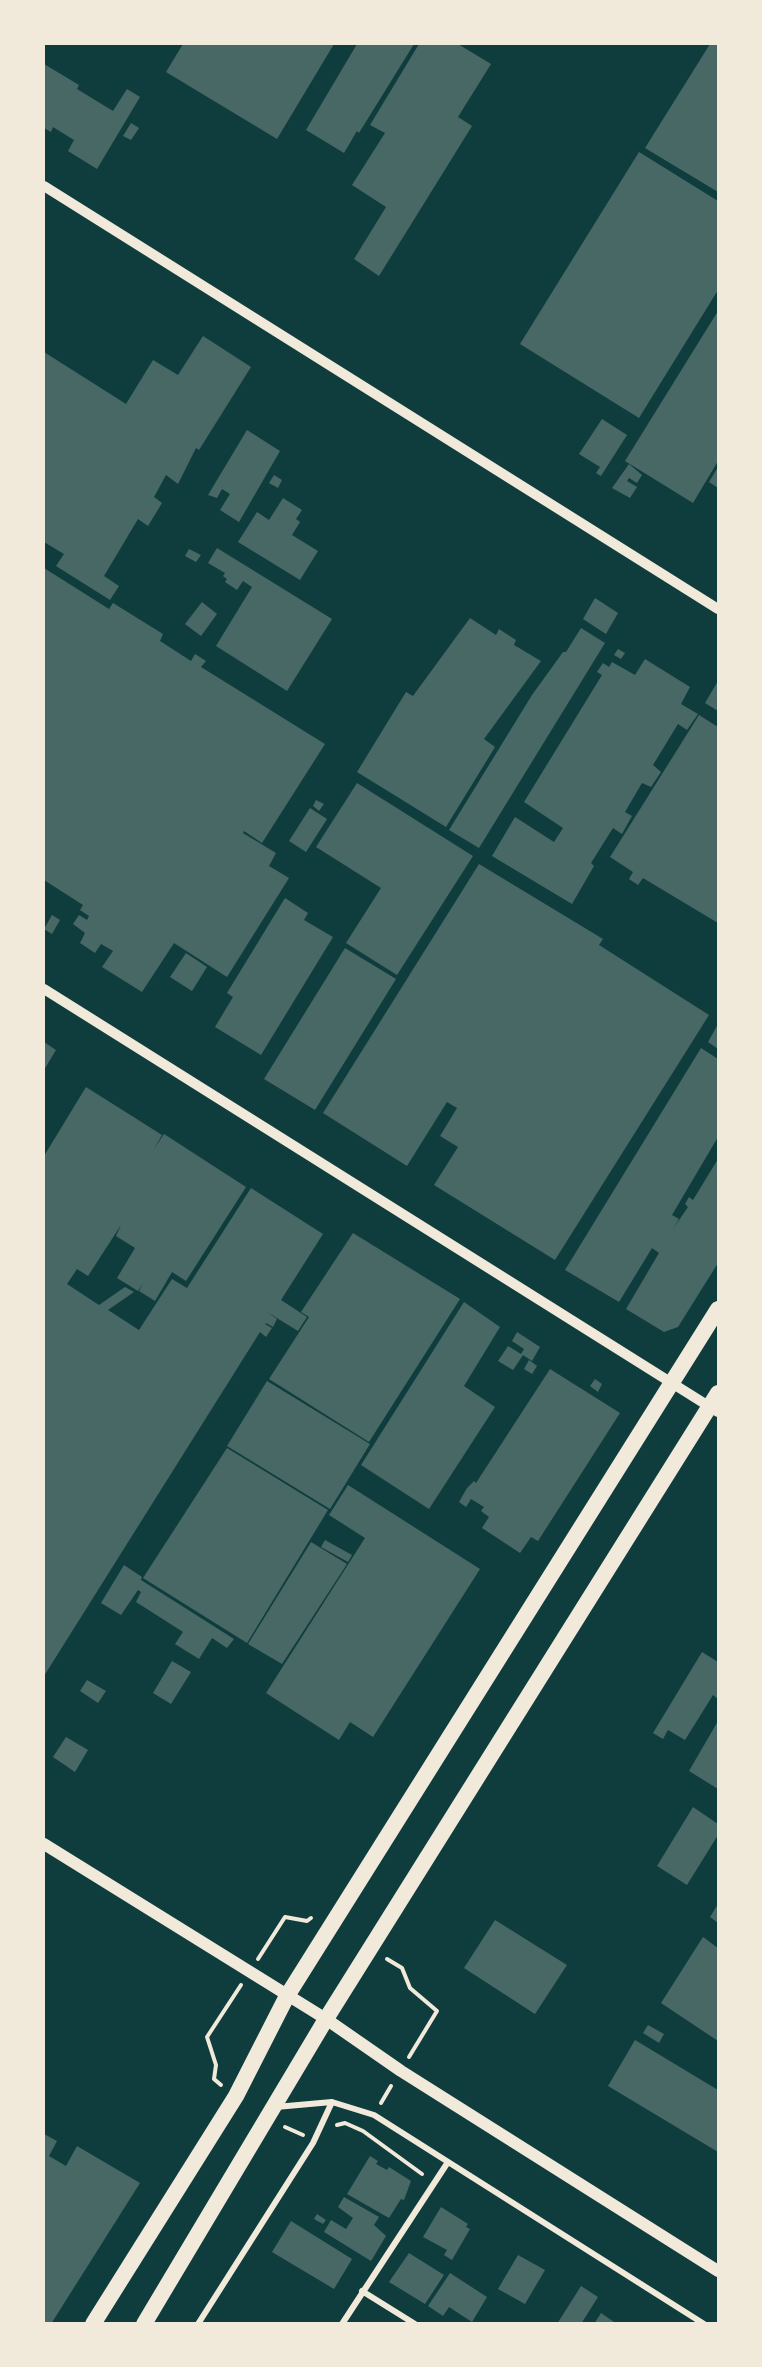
<!DOCTYPE html>
<style>
body{margin:0}
#map{position:relative;width:762px;height:2367px;overflow:hidden;background:#0f3d3e;font-family:Jost,sans-serif}
canvas{display:block}
.frame{position:absolute;inset:0;border:45px solid #f1e9da;pointer-events:none}
</style>
<div id="map">
<canvas width="762" height="2367"></canvas>
<div class="frame"></div>
</div>
<script>
const ctx = document.querySelector('canvas').getContext('2d');
ctx.lineJoin = 'round';
function paint(path, color) {
  ctx.fillStyle = color;
  ctx.fill(path, 'evenodd');
}
function shape(rows) {
  const path = new Path2D();
  for (const r of rows) {
    path.moveTo(r[0], r[1]);
    for (let i = 2; i < r.length; i += 2) path.lineTo(r[i], r[i + 1]);
  }
  return path;
}
function trace(path, color, width, dash) {
  ctx.strokeStyle = color;
  ctx.lineWidth = width;
  ctx.lineCap = dash ? 'butt' : 'round';
  ctx.setLineDash(dash || []);
  ctx.stroke(path);
}
paint(shape([
 [183,44,334,44,277,139,166,72],
 [357,44,414,44,359,133,357,131,344,153,306,130],
 [419,44,458,44,491,64,458,117,472,126,379,276,354,259,386,207,352,185,385,133,370,125],
 [710,44,718,44,718,192,645,148],
 [44,64,79,85,77,89,113,111,127,89,140,97,97,169,68,151,74,140,53,127,51,132,44,128],
 [131,123,139,128,131,140,123,136],
 [639,152,718,201,718,290,639,418,520,344],
 [718,311,718,461,693,503,625,461],
 [203,336,251,367,199,450,196,448,178,484,166,475,154,497,162,503,148,526,138,519,104,576,119,586,110,600,56,566,64,554,44,542,44,352,126,404,153,360,178,375],
 [602,419,627,435,601,476,596,473,600,467,579,454],
 [247,430,280,451,239,522,220,510,230,494,222,489,217,498,208,495],
 [629,464,642,475,637,483,629,478,627,481,637,487,630,498,612,488],
 [718,467,718,488,709,482],
 [274,475,282,480,278,488,269,483],
 [283,498,302,510,296,519,300,522,292,535,318,551,300,580,238,542,257,512,269,520],
 [217,548,332,619,287,691,216,646,252,587,243,581,237,590,225,582,227,579,223,576,225,573,208,563],
 [189,549,201,555,196,562,185,556],
 [44,568,109,609,113,603,163,634,160,641,191,661,195,654,206,661,201,667,325,744,262,843,244,831,243,833,276,853,269,866,289,878,227,977,174,943,142,992,102,967,113,951,101,944,95,953,80,943,85,933,73,924,79,915,87,920,89,916,80,910,83,905,44,880],
 [595,598,618,613,606,634,583,619],
 [202,602,217,614,201,636,185,624],
 [470,618,496,635,499,629,516,640,514,645,541,661,484,739,495,747,446,827,357,772,406,692,413,696],
 [581,628,605,643,479,848,449,830,532,695,563,652,566,652],
 [618,649,625,653,621,659,614,655],
 [645,659,690,687,681,704,698,714,687,730,678,724,653,765,661,772,651,787,642,783,625,812,632,816,622,834,613,828,591,863,594,866,572,904,492,856,515,817,554,842,563,828,524,802,602,675,597,672,603,663,609,667,612,662,635,675],
 [718,681,718,711,705,703],
 [699,715,718,727,718,923,643,878,638,885,629,879,633,872,610,857],
 [357,783,473,856,397,975,346,943,381,888,316,847],
 [316,800,324,804,319,811,313,806],
 [310,808,327,819,306,852,289,841],
 [479,864,603,939,599,945,709,1015,555,1260,434,1185,458,1147,440,1136,457,1108,447,1102,407,1166,323,1113],
 [285,898,308,913,304,920,333,937,261,1055,215,1027,233,997,227,993],
 [52,915,60,920,52,934,44,929],
 [345,948,396,979,315,1110,264,1079],
 [186,953,207,967,192,991,170,977],
 [718,1024,718,1049,708,1042],
 [44,1042,56,1050,44,1070],
 [701,1048,718,1059,718,1137,672,1215,679,1219,673,1229,688,1207,685,1204,689,1197,693,1200,718,1159,718,1263,678,1327,664,1332,626,1309,659,1253,652,1248,619,1302,565,1270],
 [86,1087,162,1135,154,1149,164,1134,246,1187,186,1281,172,1272,155,1301,139,1291,143,1283,138,1291,117,1278,135,1248,116,1236,121,1225,88,1276,77,1269,67,1284,99,1305,125,1287,134,1292,108,1310,139,1330,172,1279,187,1288,251,1188,323,1234,281,1300,307,1317,298,1331,267,1312,277,1319,273,1327,266,1323,265,1324,272,1328,266,1337,260,1332,44,1676,44,1156],
 [353,1233,460,1299,369,1442,269,1379,309,1317,301,1312],
 [464,1302,500,1327,464,1386,495,1407,429,1509,361,1465],
 [517,1332,540,1347,532,1361,523,1355,513,1370,498,1361,508,1346,521,1354,524,1349,512,1341],
 [529,1360,537,1366,532,1374,524,1369],
 [550,1369,620,1413,538,1541,531,1537,520,1553,482,1528,489,1517,481,1511,484,1507,471,1499,466,1507,459,1502,467,1488,474,1481,476,1483],
 [595,1379,602,1384,598,1392,590,1386],
 [267,1381,370,1444,330,1509,227,1446],
 [227,1448,328,1510,247,1643,143,1578],
 [348,1485,480,1569,373,1737,350,1722,339,1740,266,1693,365,1538,329,1515],
 [325,1540,352,1555,348,1562,321,1547],
 [311,1542,347,1564,282,1664,248,1644],
 [124,1565,142,1577,141,1580,234,1639,227,1648,212,1638,199,1659,175,1644,183,1632,136,1602,141,1592,138,1590,121,1615,101,1603],
 [702,1652,718,1662,718,1699,713,1695,685,1740,668,1730,663,1739,653,1733],
 [172,1661,191,1672,171,1704,153,1693],
 [87,1680,106,1691,98,1703,80,1691],
 [718,1721,718,1789,689,1771],
 [66,1737,88,1750,75,1772,53,1757],
 [693,1807,718,1824,718,1835,687,1885,657,1866],
 [718,1904,718,1923,710,1917],
 [495,1920,567,1965,535,2014,464,1968],
 [703,1937,718,1948,718,2041,661,2003],
 [648,2025,664,2034,659,2043,643,2033],
 [635,2040,718,2090,718,2152,608,2086],
 [44,2134,57,2141,49,2156,66,2166,77,2146,140,2183,51,2324,44,2324],
 [370,2156,378,2161,376,2164,387,2170,389,2167,411,2181,404,2200,401,2199,389,2218,347,2194],
 [344,2197,379,2217,374,2225,386,2236,371,2261,324,2232,331,2220,346,2229,353,2218,338,2207],
 [441,2207,468,2224,466,2227,470,2229,452,2260,444,2255,447,2250,423,2237],
 [317,2214,326,2220,323,2224,314,2219],
 [291,2221,352,2259,334,2289,272,2252],
 [409,2253,444,2275,425,2304,389,2282],
 [518,2255,545,2270,525,2304,498,2289],
 [450,2273,487,2297,472,2322,449,2307,443,2316,428,2306],
 [581,2286,598,2297,581,2324,557,2324],
 [601,2313,617,2324,594,2324]
]), '#486865');
trace(shape([
 [258,1959,285,1917,307,1921,311,1918],
 [387,1959,402,1968,410,1988,437,2011,409,2057],
 [221,2085,214,2079,216,2065,207,2037,241,1985],
 [381,2103,391,2086],
 [337,2125,345,2123,363,2131,422,2174],
 [285,2127,303,2135]
]), '#f1e9da', 4);
trace(shape([
 [276,2107,332,2102,374,2115,704,2324],
 [362,2291,415,2324],
 [198,2324,313,2143,332,2102],
 [342,2324,448,2162]
]), '#f1e9da', 6);
trace(shape([
 [44,186,718,609],
 [44,989,718,1412]
]), '#f1e9da', 10);
trace(shape([
 [44,1844,326,2019,401,2071,718,2271]
]), '#f1e9da', 12);
trace(shape([
 [93,2324,236,2096,287,1996,718,1309],
 [144,2324,326,2019,718,1393]
]), '#f1e9da', 16);
</script>
